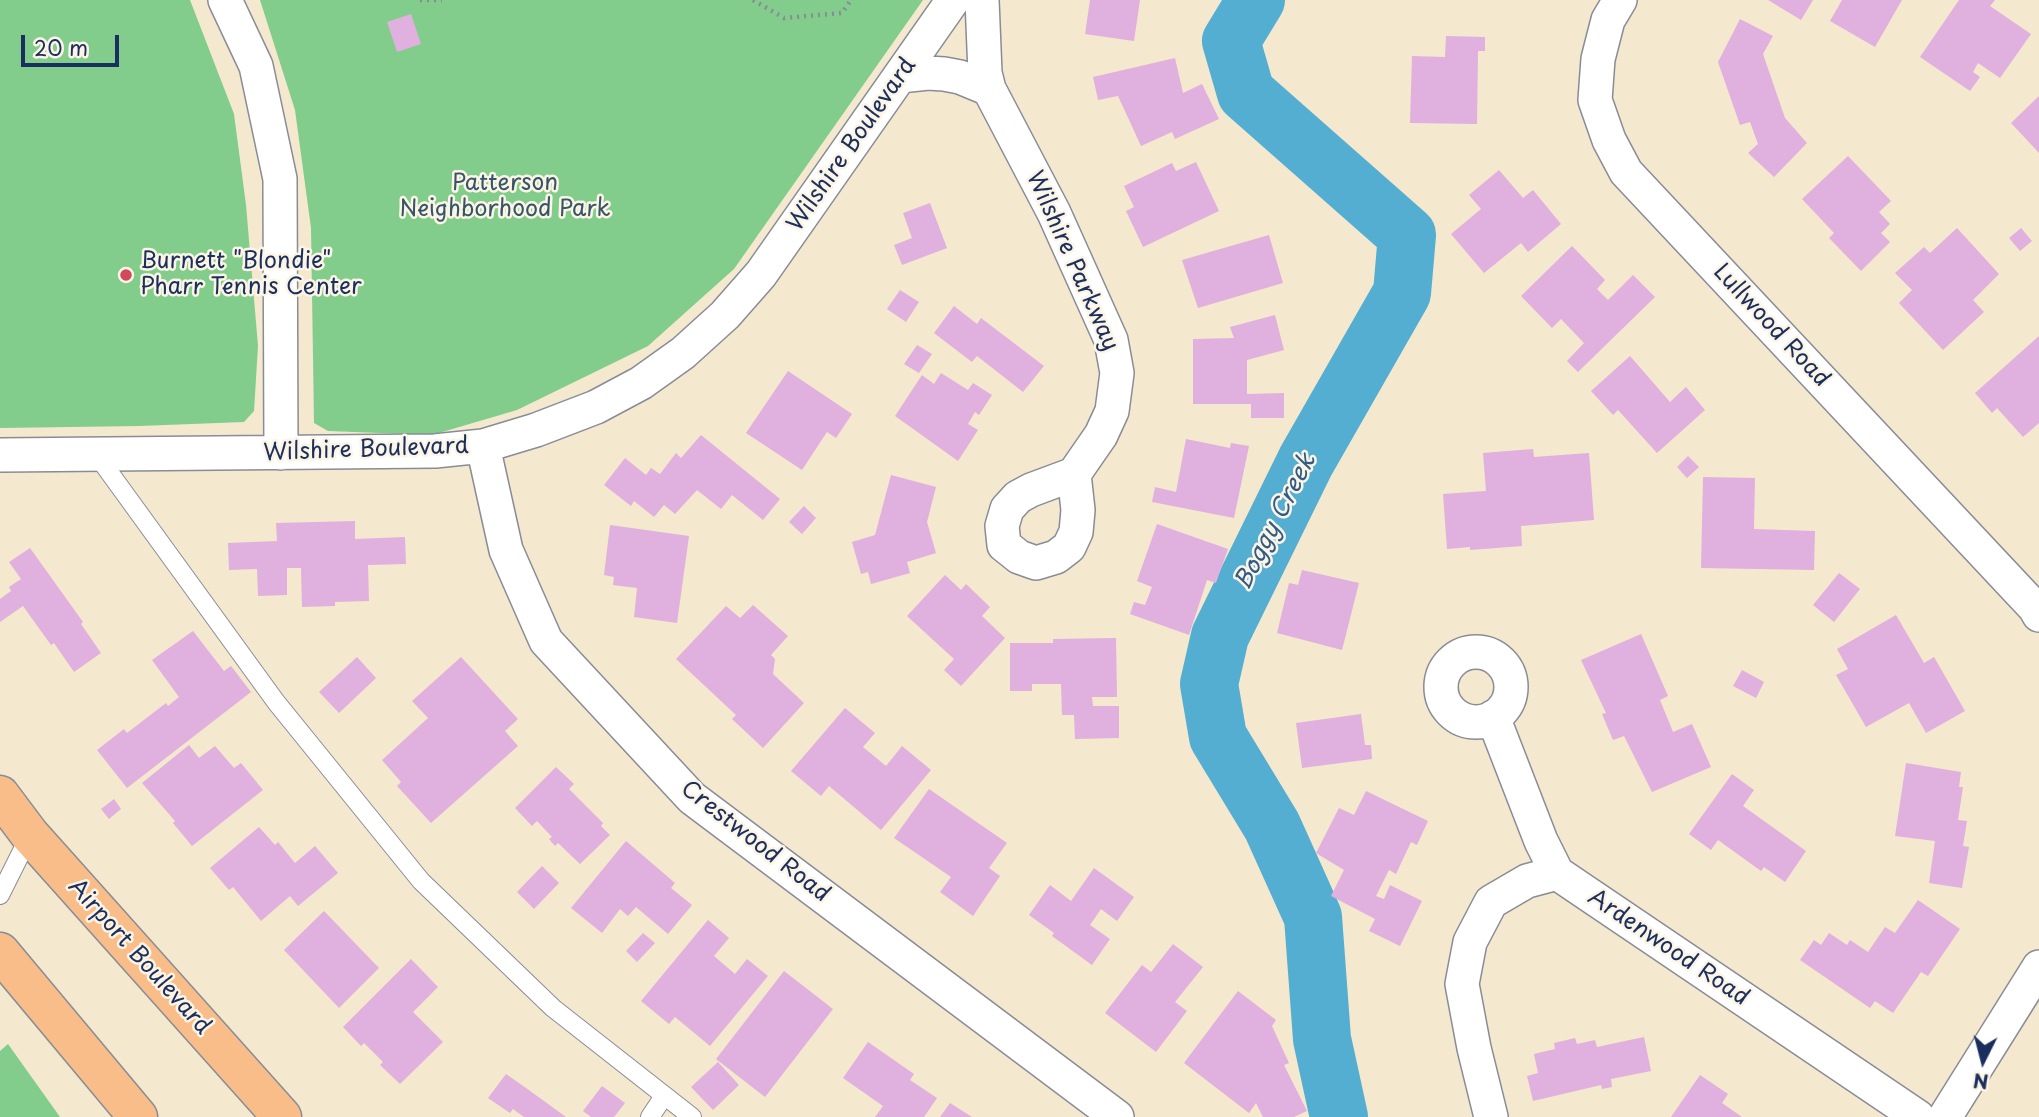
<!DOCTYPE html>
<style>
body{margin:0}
#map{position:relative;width:2039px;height:1117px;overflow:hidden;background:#f4e8ce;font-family:"Playpen Sans",sans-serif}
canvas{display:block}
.north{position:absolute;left:1948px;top:1026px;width:70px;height:70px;-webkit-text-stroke:5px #fcf5e5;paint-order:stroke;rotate:186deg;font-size:19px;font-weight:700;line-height:28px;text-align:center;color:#1b2f5e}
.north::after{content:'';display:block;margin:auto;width:24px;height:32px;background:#1b2f5e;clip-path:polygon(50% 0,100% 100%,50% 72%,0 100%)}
.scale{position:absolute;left:21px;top:35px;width:98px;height:32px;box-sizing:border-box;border:4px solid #1b2f5e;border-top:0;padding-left:9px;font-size:21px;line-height:24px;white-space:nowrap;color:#1b2f5e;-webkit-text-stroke:5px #fcf5e5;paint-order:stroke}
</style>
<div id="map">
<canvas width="2039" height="1117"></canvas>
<div class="north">N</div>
<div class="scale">20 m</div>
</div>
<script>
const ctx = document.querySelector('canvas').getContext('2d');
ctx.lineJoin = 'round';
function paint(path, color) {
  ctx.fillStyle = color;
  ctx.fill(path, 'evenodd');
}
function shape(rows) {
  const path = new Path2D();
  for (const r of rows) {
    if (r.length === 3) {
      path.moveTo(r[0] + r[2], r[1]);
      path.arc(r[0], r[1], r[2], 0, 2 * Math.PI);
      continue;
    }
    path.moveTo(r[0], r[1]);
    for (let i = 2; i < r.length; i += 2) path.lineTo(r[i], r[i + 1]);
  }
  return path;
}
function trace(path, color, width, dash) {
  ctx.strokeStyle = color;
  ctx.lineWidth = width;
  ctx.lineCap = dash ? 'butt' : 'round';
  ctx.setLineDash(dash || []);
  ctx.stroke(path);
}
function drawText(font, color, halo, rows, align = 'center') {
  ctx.font = font + ' "Playpen Sans",sans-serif';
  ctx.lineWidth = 5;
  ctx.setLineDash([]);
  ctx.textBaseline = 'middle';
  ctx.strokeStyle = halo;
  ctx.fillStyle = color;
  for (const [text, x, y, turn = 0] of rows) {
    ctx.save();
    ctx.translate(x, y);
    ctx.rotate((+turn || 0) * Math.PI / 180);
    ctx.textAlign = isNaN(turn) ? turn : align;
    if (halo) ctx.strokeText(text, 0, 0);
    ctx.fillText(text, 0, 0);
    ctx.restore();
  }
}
paint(shape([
 [0,0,190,0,234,114,246,205,258,346,254,411,244,422,139,426,0,428],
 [260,0,923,0,734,269,648,346,517,410,432,435,328,431,314,423,311,228,295,110],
 [8,1044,60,1117,0,1117,0,1051]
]), '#82cd8b');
trace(shape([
 [1256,0,1231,41,1246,93,1407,235,1402,293,1306,461,1220,636,1209,684,1218,737,1272,826,1313,917,1322,1039,1339,1117]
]), '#53aed1', 58);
paint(shape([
 [1090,0,1140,0,1134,41,1085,34],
 [1768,0,1813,0,1801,20],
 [1842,0,1902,0,1875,47,1830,21],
 [1959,0,1995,0,1990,6,2031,34,2000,78,1978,63,1973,72,1980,77,1970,91,1920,57],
 [411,14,421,44,397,52,387,22],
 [1740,19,1773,36,1763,54,1785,118,1807,143,1774,177,1748,153,1758,144,1750,122,1740,125,1718,62],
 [1446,36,1485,37,1485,51,1478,51,1477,124,1410,123,1412,56,1445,57],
 [1175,58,1183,93,1202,84,1219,119,1175,139,1172,132,1141,146,1118,96,1098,100,1093,77],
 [2039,96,2039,153,2011,123],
 [1848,156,1891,201,1879,212,1890,224,1881,233,1890,242,1861,271,1829,238,1834,233,1802,199],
 [1196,162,1219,211,1143,247,1126,211,1134,207,1124,186,1172,163,1176,171],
 [1499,170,1523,198,1533,190,1561,224,1528,252,1521,243,1484,273,1451,234,1481,209,1469,195],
 [930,203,947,248,902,265,894,245,912,238,903,213],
 [1957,228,1999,274,1973,300,1984,312,1943,350,1899,303,1912,290,1895,273,1924,247,1930,253],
 [2021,228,2032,241,2020,251,2009,238],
 [1269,235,1283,283,1198,308,1182,260],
 [1572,246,1605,280,1597,289,1608,300,1633,275,1655,297,1578,372,1567,361,1584,343,1561,319,1552,328,1521,296],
 [900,290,919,302,906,322,887,309],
 [954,306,977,324,981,318,1044,366,1023,392,977,356,972,362,934,333],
 [1275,315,1284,350,1247,360,1247,394,1284,393,1284,418,1251,418,1251,404,1193,404,1193,339,1234,338,1230,327],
 [2039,336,2039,423,2023,437,1997,408,1992,413,1975,393],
 [917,345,932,354,919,373,904,364],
 [1630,356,1670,402,1686,387,1705,410,1657,453,1618,410,1613,415,1591,391],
 [788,371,852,414,836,438,827,432,802,470,746,433],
 [941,373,968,390,973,383,992,395,979,415,975,412,968,424,978,430,958,461,895,416,922,375,934,384],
 [701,435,780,499,763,520,732,495,721,509,697,490,675,514,664,505,654,517,634,501,631,506,604,485,625,458,646,475,651,468,660,474,676,453,681,458],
 [1186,439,1230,448,1231,443,1249,446,1234,518,1152,502,1155,487,1176,492],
 [1533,449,1534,457,1589,453,1594,520,1521,526,1522,546,1470,550,1470,547,1447,549,1443,494,1486,491,1483,453],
 [1688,456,1699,467,1687,478,1677,467],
 [891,475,936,487,927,522,936,553,907,562,910,573,871,584,868,572,861,574,852,542,875,535],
 [1703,477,1755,478,1754,529,1815,531,1814,570,1701,568],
 [804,506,816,518,802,534,789,522],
 [355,521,355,539,405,537,406,564,368,565,369,601,335,602,335,606,302,607,301,568,287,568,287,595,258,596,257,569,229,570,228,543,277,541,276,523],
 [1157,524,1228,549,1216,583,1207,580,1189,635,1130,614,1134,602,1145,605,1152,587,1137,581],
 [610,525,689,536,677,623,634,617,637,588,613,585,614,577,604,575],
 [30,548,83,622,81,624,101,653,74,672,54,643,51,645,23,606,0,622,0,599,11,591,9,587,21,579,9,562],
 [1302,570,1359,583,1342,650,1277,633,1289,583,1298,585],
 [1839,573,1860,589,1834,622,1813,605],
 [945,575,961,590,966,584,990,607,982,616,1005,638,961,686,944,670,954,659,907,616],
 [753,605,788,636,771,655,775,659,773,674,804,703,763,748,732,719,736,715,676,659,726,606,740,618],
 [1896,615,1924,663,1934,657,1965,711,1926,733,1909,703,1866,727,1836,675,1848,669,1837,649],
 [193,631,224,671,231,666,251,692,127,788,97,750,124,729,127,733,166,703,168,706,179,697,152,660],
 [1641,634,1668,696,1660,700,1673,732,1692,724,1711,767,1652,792,1624,736,1613,740,1602,714,1606,713,1581,660],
 [1116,638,1117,697,1092,697,1093,706,1119,706,1119,738,1075,739,1074,715,1062,715,1061,684,1032,684,1032,691,1010,691,1010,643,1053,643,1053,639],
 [357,657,376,678,339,713,319,692],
 [461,657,518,719,505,731,518,746,431,823,397,786,401,782,382,760,428,718,412,701],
 [1742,670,1764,682,1756,698,1733,686],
 [845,708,875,733,863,747,886,766,902,746,931,770,881,830,829,786,821,796,791,771],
 [1361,714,1365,745,1371,745,1372,759,1302,768,1296,723],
 [189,745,199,758,215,746,234,768,241,763,263,790,192,846,173,823,175,821,142,783],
 [1906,763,1961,772,1959,787,1963,787,1958,820,1967,821,1963,846,1969,847,1962,888,1929,883,1935,841,1895,836],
 [556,767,574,784,569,789,603,823,601,826,610,835,580,864,558,843,555,846,549,839,552,837,537,821,532,826,515,808],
 [1732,774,1754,790,1743,806,1806,851,1785,882,1764,867,1761,871,1718,840,1711,850,1689,834],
 [929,789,1007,843,989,868,1000,876,973,916,940,892,951,877,894,838],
 [1366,791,1428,821,1417,845,1411,842,1396,874,1389,870,1376,896,1384,899,1390,885,1422,901,1400,946,1369,931,1375,919,1331,896,1344,870,1316,853,1339,808,1354,815],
 [114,799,121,809,109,819,101,809],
 [259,827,275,845,278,842,295,863,315,846,338,873,298,906,290,896,261,921,233,887,229,890,210,868],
 [626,841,675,883,671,888,692,905,668,934,636,907,628,916,620,909,602,933,571,908],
 [542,866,559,883,534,909,517,892],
 [1094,868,1134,897,1117,921,1101,909,1090,925,1110,939,1092,965,1052,936,1054,933,1029,915,1050,885,1071,901],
 [1918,900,1960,929,1928,976,1921,972,1893,1013,1875,1001,1870,1008,1800,960,1814,940,1821,945,1829,933,1847,945,1850,940,1868,952,1885,927,1895,933],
 [324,911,379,968,339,1008,284,950],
 [708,920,729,938,714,956,735,974,747,959,768,976,710,1046,675,1017,669,1024,641,1001],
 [643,933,655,943,637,962,626,951],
 [1173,944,1203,967,1175,1002,1187,1011,1156,1052,1105,1013,1142,965,1151,972],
 [411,959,438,987,413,1012,443,1042,400,1084,380,1065,383,1062,364,1043,361,1046,343,1027],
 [784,971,833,1009,765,1097,716,1059],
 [1238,991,1276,1020,1272,1026,1289,1063,1284,1065,1307,1111,1294,1117,1263,1117,1256,1103,1249,1113,1184,1063],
 [1644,1037,1651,1071,1611,1079,1612,1087,1602,1089,1601,1085,1533,1101,1527,1076,1538,1073,1534,1054,1555,1049,1554,1043,1575,1038,1577,1044,1595,1040,1597,1047],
 [868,1042,914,1074,910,1080,937,1098,924,1117,875,1117,883,1106,843,1078],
 [718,1062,739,1085,713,1110,691,1087],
 [506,1074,526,1088,566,1117,524,1117,513,1109,510,1113,488,1098],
 [1700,1075,1728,1094,1722,1103,1742,1117,1671,1117],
 [602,1086,625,1103,614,1117,591,1117,583,1111],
 [950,1103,972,1117,940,1117]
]), '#e0b0de');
const service = shape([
 [96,454,276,702,421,881,553,1008,692,1117],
 [0,895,30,835],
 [650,1117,664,1096]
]);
const minor = shape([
 [225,0,256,66,280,179,281,453],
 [982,0,985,73,989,89,1054,213,1111,340,1117,373,1112,411,1101,435,1074,474,1031,490,1018,497,1007,509,1002,526,1004,545,1019,557,1036,563,1056,557,1069,547,1076,532,1078,510,1074,474],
 [1620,0,1608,20,1598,59,1595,100,1609,140,1626,172,2035,608,2039,615],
 [900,76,928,73,944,74,960,77,989,89],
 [483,446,506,550,546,641,692,798,1117,1117],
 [0,455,435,451,483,446,536,430,596,407,641,383,683,353,725,315,761,274,953,0],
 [1476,687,35],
 [1493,717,1541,841,1557,873,1918,1117],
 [1491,1117,1474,1048,1462,984,1470,942,1491,902,1527,881,1557,873],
 [1945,1117,2039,967]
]);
const primary = shape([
 [0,795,30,835,282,1117],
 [0,952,138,1117]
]);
trace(service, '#888c96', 20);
trace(minor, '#888c96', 36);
trace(primary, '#888c96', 41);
trace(shape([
 [420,0,442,0],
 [753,0,784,18,842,13,851,0]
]), '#888c96', 4.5, [2, 5]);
trace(service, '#fff', 18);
trace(minor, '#fff', 33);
trace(primary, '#f8bd89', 38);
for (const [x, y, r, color] of [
 [126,275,7,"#d1495b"]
]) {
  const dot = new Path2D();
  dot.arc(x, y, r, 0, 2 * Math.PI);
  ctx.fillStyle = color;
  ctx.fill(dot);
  trace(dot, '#fcf5e5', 2.5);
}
drawText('23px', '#1b2f5e', '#fcf5e5', [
 ["Wilshire Boulevard",852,145,-55],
 ["Wilshire Parkway",1072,261,66],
 ["Lullwood Road",1771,326,47],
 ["Wilshire Boulevard",366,450,-2],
 ["Crestwood Road",755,842,38],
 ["Ardenwood Road",1668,948,34],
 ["Airport Boulevard",139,957,48]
]);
drawText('23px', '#355669', '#fcf5e5', [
 ["Patterson",505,184],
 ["Neighborhood Park",505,210]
]);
drawText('23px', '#1b2f5e', '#fcf5e5', [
 ["Burnett \"Blondie\"",140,262],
 ["Pharr Tennis Center",140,288]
], 'left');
drawText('italic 24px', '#2f5b86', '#fcf5e5', [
 ["Boggy Creek",1276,522,-63]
]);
</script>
